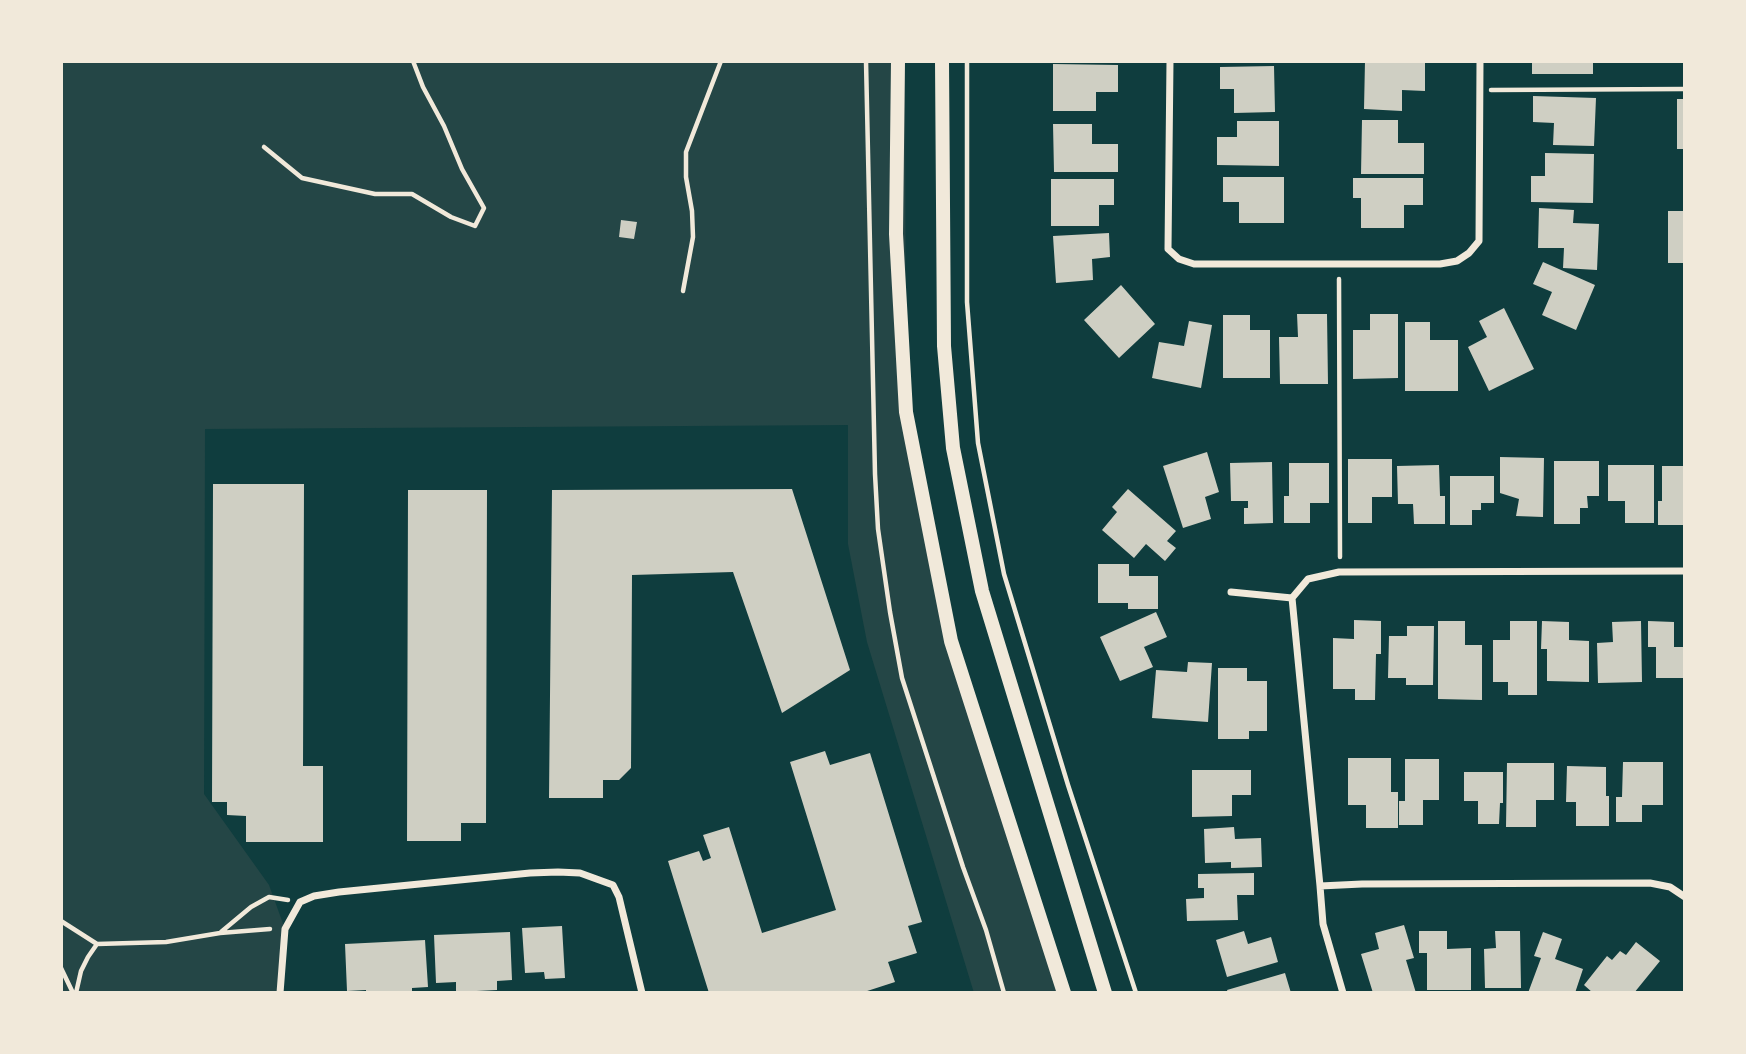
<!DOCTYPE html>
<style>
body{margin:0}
#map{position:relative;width:1746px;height:1054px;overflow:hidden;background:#0f3d3e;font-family:"Noto Sans",sans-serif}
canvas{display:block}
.frame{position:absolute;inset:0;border:63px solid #f1e9da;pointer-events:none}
</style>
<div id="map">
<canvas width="1746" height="1054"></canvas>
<div class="frame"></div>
</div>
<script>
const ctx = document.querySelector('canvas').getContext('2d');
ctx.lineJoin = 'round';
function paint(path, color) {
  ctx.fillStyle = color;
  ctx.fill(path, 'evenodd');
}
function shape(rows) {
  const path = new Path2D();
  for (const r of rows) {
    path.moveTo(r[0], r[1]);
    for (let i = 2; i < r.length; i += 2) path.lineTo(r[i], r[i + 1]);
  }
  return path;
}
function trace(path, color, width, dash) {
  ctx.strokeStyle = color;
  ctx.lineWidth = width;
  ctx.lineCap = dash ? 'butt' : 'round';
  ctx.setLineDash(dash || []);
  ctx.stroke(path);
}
paint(shape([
 [61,61,905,61,906,412,951,642,1064,993,974,993,867,642,848,544,848,425,205,429,204,794,269,885,285,929,280,993,61,993]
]), '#244646');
paint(shape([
 [1365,61,1425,62,1425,91,1402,90,1402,111,1364,109],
 [1532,61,1593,61,1593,74,1532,74],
 [1053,64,1118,65,1118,92,1096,92,1096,111,1053,111],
 [1274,66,1275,112,1234,113,1234,89,1220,89,1220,67],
 [1533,96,1596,98,1594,146,1553,145,1554,123,1533,122],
 [1677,99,1685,99,1685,149,1677,149],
 [1362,120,1398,120,1398,143,1424,143,1424,174,1361,174],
 [1237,121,1279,121,1279,166,1217,165,1217,137,1237,137],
 [1053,124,1092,124,1092,144,1118,144,1118,172,1054,172],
 [1545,153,1594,154,1593,203,1531,202,1531,176,1545,176],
 [1223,177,1284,177,1284,223,1239,223,1239,202,1223,202],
 [1353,178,1423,178,1423,205,1404,205,1404,228,1361,228,1361,198,1353,198],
 [1051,179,1114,179,1114,205,1099,205,1099,226,1051,226],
 [1539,208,1574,210,1573,223,1599,224,1597,270,1563,268,1564,248,1538,248],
 [1668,211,1685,211,1685,263,1668,263],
 [621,220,637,222,634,239,619,237],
 [1109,233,1110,257,1092,259,1093,280,1056,283,1053,236],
 [1543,262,1595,285,1576,330,1542,315,1552,292,1533,284],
 [1121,285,1155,324,1119,358,1084,320],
 [1504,308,1534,369,1489,391,1468,347,1487,337,1479,321],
 [1297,314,1327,314,1328,384,1280,384,1279,337,1298,337],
 [1370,314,1398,314,1398,378,1353,379,1353,330,1370,330],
 [1223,315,1250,315,1250,330,1270,330,1270,378,1223,378],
 [1189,321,1212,325,1201,388,1152,378,1159,342,1184,346],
 [1405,322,1430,322,1430,340,1458,340,1458,391,1405,391],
 [1207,452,1219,492,1205,497,1211,519,1183,528,1163,466],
 [1500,457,1544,458,1543,517,1516,516,1519,499,1500,493],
 [1348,459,1392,459,1392,497,1372,497,1372,523,1348,523],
 [1554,461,1599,461,1599,496,1587,496,1588,508,1580,508,1580,524,1554,524],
 [1272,462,1273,523,1244,524,1244,508,1248,508,1248,501,1231,501,1230,463],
 [1289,463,1329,463,1329,503,1310,503,1310,523,1284,523,1284,496,1289,496],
 [1439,465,1440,496,1445,496,1445,524,1414,524,1413,504,1398,504,1397,466],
 [1608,465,1654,465,1654,523,1625,523,1625,501,1608,501],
 [1662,466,1685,466,1685,525,1658,525,1658,501,1662,501],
 [1450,476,1494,476,1494,503,1481,503,1481,510,1472,510,1472,525,1450,525],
 [213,484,304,484,303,766,323,766,323,842,246,842,246,816,227,815,227,802,212,802],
 [792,489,850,670,782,713,733,572,632,575,631,768,619,780,603,780,603,798,549,798,552,490],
 [1128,489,1176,531,1167,541,1176,548,1165,561,1146,544,1134,558,1102,530,1117,512,1112,507],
 [408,490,487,490,486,823,461,823,461,841,407,841],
 [1098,564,1129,564,1129,576,1158,576,1158,609,1128,609,1128,603,1098,603],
 [1156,612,1167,637,1144,647,1153,667,1120,681,1100,637],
 [1354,620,1381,621,1381,654,1376,654,1375,700,1355,700,1355,689,1333,689,1333,638,1354,639],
 [1438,621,1465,621,1465,645,1482,645,1482,700,1438,699],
 [1510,621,1537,621,1537,695,1508,695,1508,682,1493,682,1493,640,1510,640],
 [1542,621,1569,622,1569,640,1589,641,1589,682,1547,681,1547,649,1541,649],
 [1641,621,1642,682,1598,683,1597,643,1613,642,1612,622],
 [1648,621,1674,622,1674,647,1685,647,1685,678,1656,678,1656,647,1648,647],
 [1407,626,1434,626,1433,685,1406,685,1406,678,1388,678,1389,636,1407,636],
 [1188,662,1212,663,1208,722,1152,718,1156,670,1187,672],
 [1218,668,1247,668,1247,681,1267,681,1267,731,1249,731,1249,739,1218,739],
 [825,751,830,765,870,753,922,922,908,926,917,953,888,962,895,982,861,993,709,993,668,861,699,851,703,861,711,858,703,835,729,827,762,933,836,910,790,762],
 [1348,758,1391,758,1391,792,1398,792,1398,828,1366,828,1366,805,1348,805],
 [1405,759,1439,759,1439,800,1423,800,1423,825,1399,825,1399,801,1405,801],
 [1623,762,1663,762,1663,805,1642,805,1642,822,1616,822,1616,797,1622,797],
 [1507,763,1554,763,1554,800,1536,800,1536,827,1506,827],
 [1567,766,1606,767,1606,796,1609,796,1609,826,1576,826,1576,802,1566,802],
 [1192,770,1251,770,1251,795,1232,795,1232,816,1192,817],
 [1464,772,1503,772,1503,803,1500,803,1499,824,1478,824,1478,801,1464,801],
 [1234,827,1235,839,1261,838,1262,867,1231,868,1231,862,1205,863,1204,829],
 [1254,873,1254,895,1237,895,1238,920,1187,921,1186,899,1204,898,1204,888,1198,888,1198,874],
 [1404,925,1414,958,1406,960,1416,993,1373,993,1361,954,1379,949,1375,933],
 [562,926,565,978,545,979,544,972,525,973,522,928],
 [1244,931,1248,944,1271,937,1278,962,1227,977,1216,940],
 [1419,931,1447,931,1447,949,1471,948,1471,990,1427,990,1427,953,1419,953],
 [1495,931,1520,931,1521,988,1485,988,1484,949,1496,948],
 [510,932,512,980,497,981,497,990,456,992,456,982,436,983,434,935],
 [1543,932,1562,939,1555,959,1583,969,1575,993,1528,993,1541,958,1534,956],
 [425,940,428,987,412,988,412,993,366,993,366,990,347,991,345,944],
 [1636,942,1660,961,1634,993,1593,993,1584,985,1607,956,1612,960,1620,951,1626,955],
 [1285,973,1291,993,1228,993,1227,990]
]), '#cfcfc3');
trace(shape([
 [866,61,875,474,878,529,890,612,902,678,963,867,986,930,1004,993],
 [967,61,967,302,978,443,1004,574,1068,785,1136,993],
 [1491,90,1685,89],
 [264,147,302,178,375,194,412,194,451,217,475,226,484,208,462,169,444,126,423,87,413,61],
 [1339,279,1340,557],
 [683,291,693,237,692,211,686,177,686,152,721,61],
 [61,921,97,944,88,957,81,971,76,993],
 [221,932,251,907,269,897,288,900],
 [97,944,166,942,220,933,270,929],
 [61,968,73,993]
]), '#f1e9da', 4.5);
trace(shape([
 [1170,61,1168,249,1179,259,1194,264,1440,264,1457,261,1469,253,1479,241,1480,61],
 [1685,571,1339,572,1308,579,1292,598,1320,886,1362,884,1650,883,1670,887,1685,897],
 [1231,592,1292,598],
 [1320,886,1323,924,1343,993],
 [280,993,285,929,300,902,314,896,339,892,530,873,558,872,580,873,613,885,619,897,642,993]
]), '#f1e9da', 7);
trace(shape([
 [898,61,896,234,906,412,951,641,1064,993],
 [942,61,944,346,953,448,982,591,1105,993]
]), '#f1e9da', 14);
</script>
